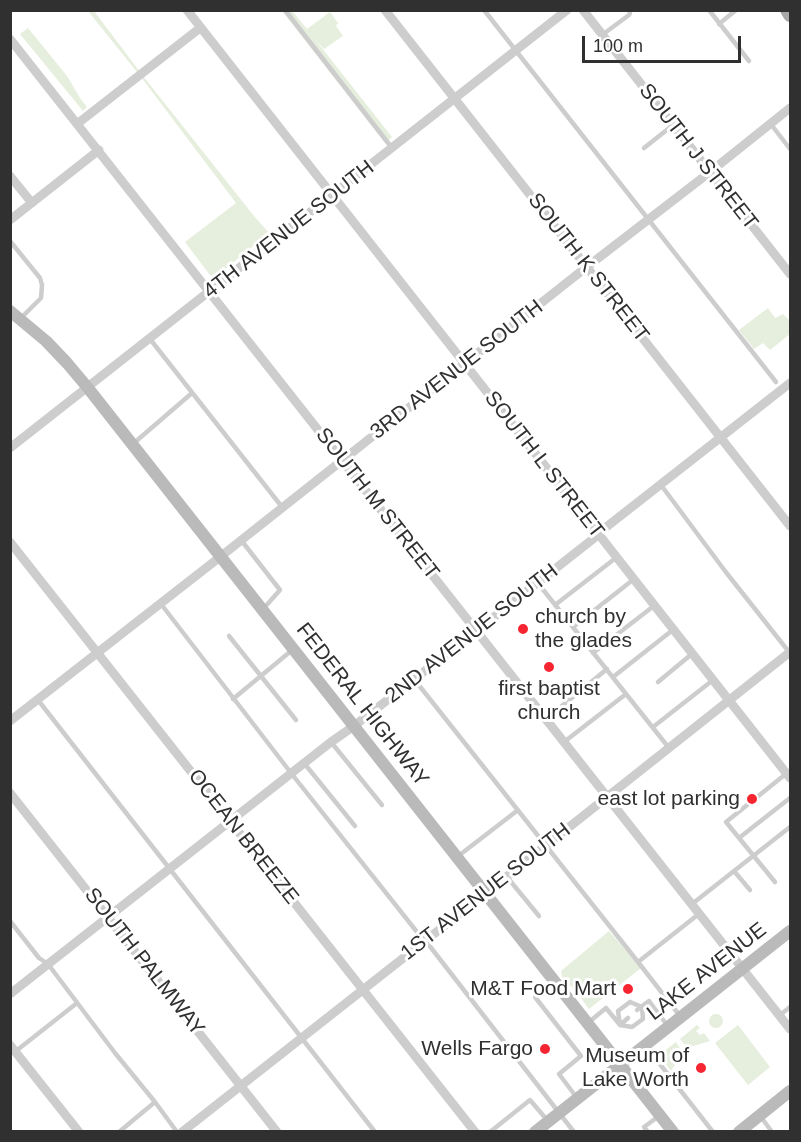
<!DOCTYPE html>
<style>
body{margin:0}
#map{position:relative;width:801px;height:1142px;overflow:hidden;background:#fff;font-family:Helvetica,sans-serif}
canvas{display:block}
.frame{position:absolute;inset:0;border:12px solid #303030;pointer-events:none}
.scale{position:absolute;left:582px;top:36px;width:159px;height:27px;box-sizing:border-box;border:3px solid #303030;border-top:0;padding-left:8px;font-size:18px;line-height:21px;white-space:nowrap;color:#303030;-webkit-text-stroke:4px #fff;paint-order:stroke}
</style>
<div id="map">
<canvas width="801" height="1142"></canvas>
<div class="frame"></div>
<div class="scale">100 m</div>
</div>
<script>
const ctx = document.querySelector('canvas').getContext('2d');
ctx.lineJoin = 'round';
function paint(path, color) {
  ctx.fillStyle = color;
  ctx.fill(path, 'evenodd');
}
function shape(rows) {
  const path = new Path2D();
  for (const r of rows) {
    if (r.length === 3) {
      path.moveTo(r[0] + r[2], r[1]);
      path.arc(r[0], r[1], r[2], 0, 2 * Math.PI);
      continue;
    }
    path.moveTo(r[0], r[1]);
    for (let i = 2; i < r.length; i += 2) path.lineTo(r[i], r[i + 1]);
  }
  return path;
}
function trace(path, color, width, dash) {
  ctx.strokeStyle = color;
  ctx.lineWidth = width;
  ctx.lineCap = dash ? 'butt' : 'round';
  ctx.setLineDash(dash || []);
  ctx.stroke(path);
}
function drawText(font, color, halo, rows, align = 'center') {
  ctx.font = font + ' Helvetica,sans-serif';
  ctx.lineWidth = 6;
  ctx.setLineDash([]);
  ctx.textBaseline = 'middle';
  ctx.strokeStyle = halo;
  ctx.fillStyle = color;
  for (const [text, x, y, turn = 0] of rows) {
    ctx.save();
    ctx.translate(x, y);
    ctx.rotate((+turn || 0) * Math.PI / 180);
    ctx.textAlign = isNaN(turn) ? turn : align;
    if (halo) ctx.strokeText(text, 0, 0);
    ctx.fillText(text, 0, 0);
    ctx.restore();
  }
}
paint(shape([
 [88,11,94,11,143,76,254,216,269,233,213,279,185,242,236,203,141,77],
 [282,11,294,11,293,12,307,29,330,12,338,23,336,26,343,36,324,49,314,38,392,137,385,143],
 [28,28,67,76,80,98,87,107,83,111,20,34],
 [768,308,775,318,783,314,789,320,790,320,790,334,770,350,763,343,754,349,739,330],
 [609,931,641,968,589,1009,575,990,562,977,561,971],
 [716,1021,7],
 [697,1025,700,1028,696,1031,700,1035,704,1033,710,1041,693,1046,692,1045,691,1047,688,1049,680,1039],
 [738,1025,770,1067,748,1085,715,1043],
 [676,1042,683,1053,671,1071,659,1055]
]), '#e6eedd');
trace(shape([
 [285,10,392,148],
 [484,10,776,382],
 [709,10,749,61],
 [719,24,736,10],
 [602,35,629,15,630,13,629,10],
 [770,123,790,149],
 [644,148,673,125],
 [10,241,40,278,42,285,41,298,21,318],
 [150,339,282,507],
 [134,443,192,393],
 [661,485,725,571,789,652],
 [241,540,280,590,264,608],
 [537,582,669,748],
 [161,604,291,773,417,932,425,940,574,1132],
 [555,605,617,557],
 [573,627,634,579],
 [229,636,296,720],
 [593,653,655,605],
 [613,677,674,629],
 [414,679,638,962],
 [658,682,693,653],
 [233,699,291,651],
 [38,700,375,1132],
 [546,719,607,669],
 [653,727,713,680],
 [331,742,382,805],
 [564,742,626,694],
 [304,763,355,826],
 [739,838,790,798],
 [457,857,518,810],
 [734,871,750,890],
 [507,877,539,916],
 [775,882,726,822,787,773],
 [692,904,790,827],
 [10,921,39,958,48,964,115,1053,155,1102],
 [553,982,535,997,581,1056,559,1074,577,1098],
 [630,1002,642,1007,643,1019,632,1027,620,1025,618,1011,630,1002],
 [637,1010,649,1001,667,1025],
 [780,1015,790,1007],
 [680,1016,638,962,700,913],
 [589,1022,606,1008,620,1025,628,1018],
 [645,1045,713,1132],
 [16,1051,77,1003],
 [761,1117,772,1132],
 [119,1132,155,1102,177,1132],
 [490,1132,530,1100,548,1121],
 [648,1132,644,1127,659,1116]
]), '#cdcdcd', 4.5);
trace(shape([
 [187,10,790,778],
 [385,10,790,526],
 [583,10,790,274],
 [10,39,790,1029],
 [77,124,200,28],
 [10,176,32,203],
 [10,220,99,150],
 [10,448,567,10],
 [10,542,475,1132],
 [10,721,220,557,579,273,710,172,790,108],
 [10,793,277,1132],
 [10,994,331,742,354,726,471,635,593,539,605,528,790,383],
 [10,1045,79,1132],
 [182,1132,486,893,790,652]
]), '#cdcdcd', 9);
trace(shape([
 [10,311,46,341,67,363,88,388,673,1132],
 [535,1132,790,931],
 [739,1132,790,1091]
]), '#bababa', 12);
trace(shape([
 [787,10,790,15]
]), '#a8a8a8', 14);
for (const [x, y, r, color] of [
 [523,629,6,"#f52532"],
 [549,667,6,"#f52532"],
 [752,799,6,"#f52532"],
 [628,989,6,"#f52532"],
 [545,1049,6,"#f52532"],
 [701,1068,6,"#f52532"]
]) {
  const dot = new Path2D();
  dot.arc(x, y, r, 0, 2 * Math.PI);
  ctx.fillStyle = color;
  ctx.fill(dot);
  trace(dot, '#fff', 2);
}
drawText('21px', '#303030', '#fff', [
 ["SOUTH J STREET",698,157,52],
 ["4TH AVENUE SOUTH",289,230,-38],
 ["SOUTH K STREET",588,268,52],
 ["3RD AVENUE SOUTH",457,370,-38],
 ["SOUTH L STREET",544,465,52],
 ["SOUTH M STREET",377,504,52],
 ["2ND AVENUE SOUTH",472,634,-38],
 ["FEDERAL HIGHWAY",362,705,52],
 ["OCEAN BREEZE",243,837,52],
 ["1ST AVENUE SOUTH",486,892,-38],
 ["SOUTH PALMWAY",144,962,52],
 ["LAKE AVENUE",707,972,-38]
]);
drawText('21px', '#303030', '#fff', [
 ["church by",535,617,"left"],
 ["the glades",535,641,"left"],
 ["first baptist",549,689,"center"],
 ["church",549,713,"center"],
 ["east lot parking",740,799],
 ["M&T Food Mart",616,989],
 ["Wells Fargo",533,1049],
 ["Museum of",689,1056],
 ["Lake Worth",689,1080]
], 'right');
</script>
